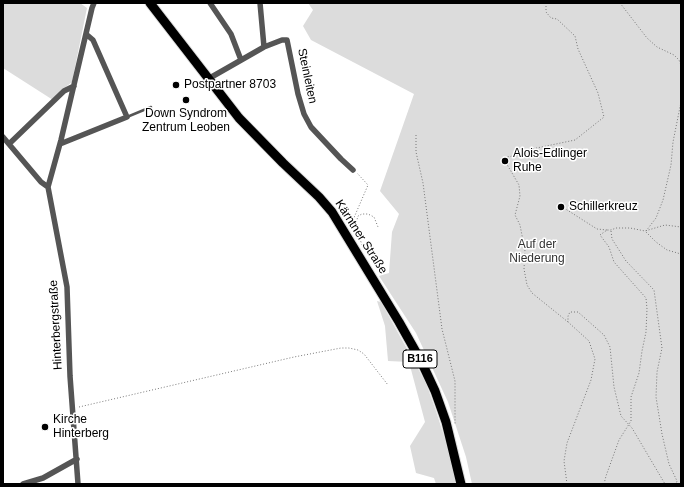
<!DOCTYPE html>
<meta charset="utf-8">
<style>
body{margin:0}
#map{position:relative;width:684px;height:487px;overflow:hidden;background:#fff;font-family:Arial,sans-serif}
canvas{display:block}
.frame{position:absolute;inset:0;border:4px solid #000;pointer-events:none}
</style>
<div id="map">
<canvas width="684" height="487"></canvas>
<div class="frame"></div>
</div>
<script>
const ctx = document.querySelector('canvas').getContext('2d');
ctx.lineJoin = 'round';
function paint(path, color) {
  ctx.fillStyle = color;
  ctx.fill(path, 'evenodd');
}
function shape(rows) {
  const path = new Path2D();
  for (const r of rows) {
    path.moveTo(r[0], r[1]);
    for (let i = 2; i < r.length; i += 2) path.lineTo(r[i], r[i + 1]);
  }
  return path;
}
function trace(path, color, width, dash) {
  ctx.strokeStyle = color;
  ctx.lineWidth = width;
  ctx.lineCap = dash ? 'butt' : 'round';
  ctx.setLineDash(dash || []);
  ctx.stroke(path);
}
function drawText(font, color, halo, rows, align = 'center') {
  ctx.font = font + ' Arial,sans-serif';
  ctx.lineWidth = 3;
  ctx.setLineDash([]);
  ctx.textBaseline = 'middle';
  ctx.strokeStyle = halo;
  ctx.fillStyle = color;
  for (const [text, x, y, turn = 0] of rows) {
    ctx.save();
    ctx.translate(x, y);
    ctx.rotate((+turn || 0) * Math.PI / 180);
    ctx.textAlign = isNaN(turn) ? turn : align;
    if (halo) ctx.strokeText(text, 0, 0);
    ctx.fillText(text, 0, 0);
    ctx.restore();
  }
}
paint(shape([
 [3,3,80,3,87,8,72,82,62,90,53,100,3,68],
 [308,3,681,3,681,484,472,484,466,457,448,402,416,333,379,276,389,273,392,232,399,214,380,191,414,94,311,40,303,26,313,10],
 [377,301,381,302,426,383,436,411,451,458,456,484,436,484,434,478,416,473,410,446,425,422,409,362,388,361,385,326]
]), '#dcdcdc');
const primary = shape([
 [150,3,239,118,283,163,319,197,332,212,399,322,421,361,435,391,446,422,461,484]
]);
trace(primary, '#dbdbdb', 11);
trace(shape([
 [546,3,546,12,551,18,557,19,575,36,578,49,598,93,604,117,575,140,532,149,521,155,506,157,505,161,519,185,520,196,515,215,520,225,525,251,524,269,527,285,532,293,568,322],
 [620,3,647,38,657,47,674,55,679,60,681,65],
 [416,135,416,152,423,183,442,329,455,381,455,424],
 [564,208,597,229,607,230],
 [353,220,368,185,357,173],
 [611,231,612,239,626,261,654,290,662,348,657,372,656,397,662,434,669,464,677,481,676,484],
 [646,231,656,218,663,200,671,165,673,142,681,102],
 [646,232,656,242,667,250,681,254],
 [363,248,357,230,356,223,358,216,362,214,368,214,374,217,378,227],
 [79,407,294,357,341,348,349,348,358,350,364,354,388,385],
 [567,484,564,461,567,443,591,380,595,359,589,341,568,322,568,316,570,312,578,312,604,335,610,347,614,387,621,416,632,428,665,484],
 [604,484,606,476,619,440,631,421,631,397,639,373,642,351,646,332,647,309,646,298,614,262,609,247,600,235,607,230,611,230,616,228,630,228,645,231,665,225,681,227]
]), '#777', 1, [1, 2]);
trace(shape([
 [127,117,151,107]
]), '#555', 2.5);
trace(shape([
 [210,3,231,34,241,60],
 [260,3,264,47,282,40,287,40,298,94,304,114,311,127,341,159,353,170],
 [208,79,264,47],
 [3,137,41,182,48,187],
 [9,144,64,91,74,86],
 [60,144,127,117,93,40,86,34],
 [23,484,43,478,77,459],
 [78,484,70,376,67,287,48,187,61,140,92,8,94,3]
]), '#555', 5.5);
trace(primary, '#000', 9);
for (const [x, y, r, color] of [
 [176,85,4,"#000"],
 [186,100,4,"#000"],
 [505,161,4,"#000"],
 [561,207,4,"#000"],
 [45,427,4,"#000"]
]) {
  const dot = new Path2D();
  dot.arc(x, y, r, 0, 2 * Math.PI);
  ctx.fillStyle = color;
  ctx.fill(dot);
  trace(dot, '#fff', 1.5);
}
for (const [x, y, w] of [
 [420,359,34]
]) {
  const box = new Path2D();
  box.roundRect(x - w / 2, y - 9, w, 18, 3);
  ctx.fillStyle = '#fff';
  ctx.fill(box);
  trace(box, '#000', 1);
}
drawText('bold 11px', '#000', null, [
 ["B116",420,359]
]);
drawText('12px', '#000', '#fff', [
 ["Steinleiten",307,76,78],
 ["Kärntner Straße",361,237,57],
 ["Hinterbergstraße",56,325,-93]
]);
drawText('12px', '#000', '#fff', [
 ["Postpartner 8703",184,85],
 ["Down Syndrom",186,114,"center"],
 ["Zentrum Leoben",186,128,"center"],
 ["Alois-Edlinger",513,154],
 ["Ruhe",513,168],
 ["Schillerkreuz",569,207],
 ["Kirche",53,420],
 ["Hinterberg",53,434]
], 'left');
drawText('12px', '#333', '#fff', [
 ["Auf der",537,245],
 ["Niederung",537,259]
]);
</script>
